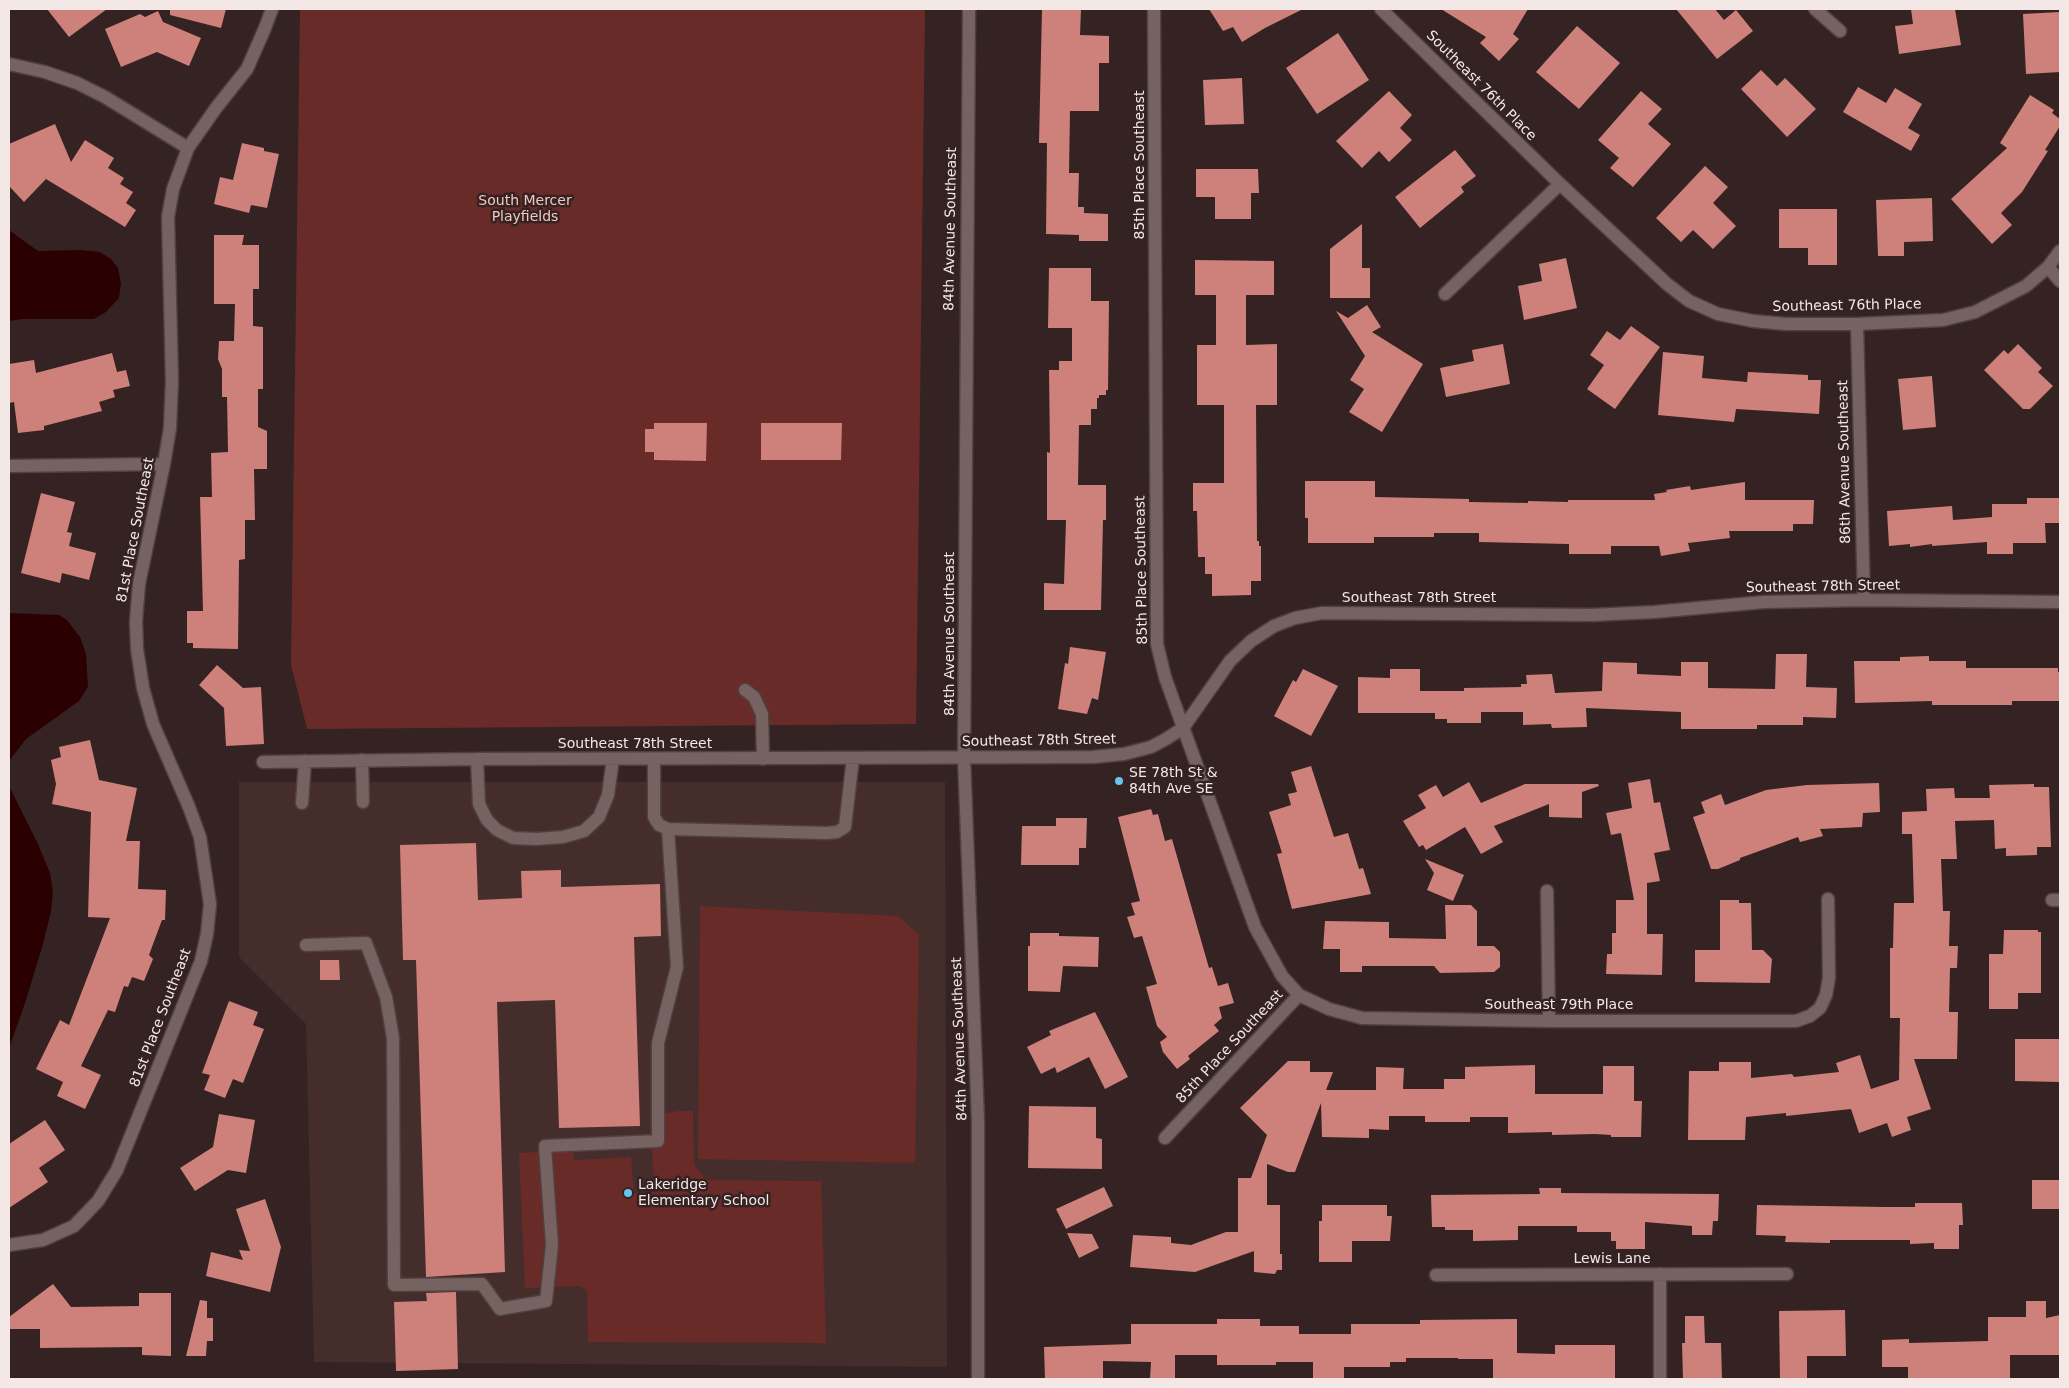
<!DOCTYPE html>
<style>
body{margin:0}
#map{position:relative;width:2069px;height:1388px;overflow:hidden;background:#342322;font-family:"DejaVu Sans",sans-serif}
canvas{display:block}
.frame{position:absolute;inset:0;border:10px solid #f3e8e6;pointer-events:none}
</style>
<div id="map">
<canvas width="2069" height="1388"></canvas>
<div class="frame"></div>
</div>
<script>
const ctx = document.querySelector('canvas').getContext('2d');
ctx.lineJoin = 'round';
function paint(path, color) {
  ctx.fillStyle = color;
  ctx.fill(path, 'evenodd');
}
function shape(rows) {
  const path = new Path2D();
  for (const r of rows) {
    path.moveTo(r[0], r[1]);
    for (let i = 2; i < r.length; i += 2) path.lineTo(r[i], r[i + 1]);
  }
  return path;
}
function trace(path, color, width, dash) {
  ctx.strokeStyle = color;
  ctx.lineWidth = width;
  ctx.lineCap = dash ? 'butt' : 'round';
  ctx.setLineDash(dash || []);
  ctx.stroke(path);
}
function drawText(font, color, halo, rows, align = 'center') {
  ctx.font = font + ' "DejaVu Sans",sans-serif';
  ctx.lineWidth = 5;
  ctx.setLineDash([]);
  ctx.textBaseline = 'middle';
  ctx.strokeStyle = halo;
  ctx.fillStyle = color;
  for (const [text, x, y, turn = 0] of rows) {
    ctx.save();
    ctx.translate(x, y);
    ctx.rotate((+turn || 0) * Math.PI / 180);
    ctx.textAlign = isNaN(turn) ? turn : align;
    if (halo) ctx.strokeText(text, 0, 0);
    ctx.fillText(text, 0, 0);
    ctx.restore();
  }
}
paint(shape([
 [239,782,945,782,947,1367,314,1362,306,1024,239,957]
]), '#442d2b');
paint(shape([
 [300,9,925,9,916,724,307,729,291,665],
 [700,906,897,916,919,934,915,1163,698,1159],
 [678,1111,693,1111,694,1164,706,1180,821,1181,826,1343,588,1342,587,1290,579,1286,525,1288,519,1153,573,1150,574,1160,631,1157,634,1193,654,1192,651,1124,654,1119,659,1115]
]), '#692b28');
paint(shape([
 [9,230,38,251,81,250,100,252,111,259,118,268,121,284,119,298,106,312,94,319,23,319,9,321],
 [9,613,59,615,67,620,80,637,86,654,88,687,79,701,26,739,9,761],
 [9,786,37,842,50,873,53,892,51,911,43,944,25,1003,9,1048]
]), '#2a0001');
paint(shape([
 [47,9,107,9,69,37],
 [170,9,226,9,221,28,170,15],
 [1042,9,1081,9,1080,35,1109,36,1109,63,1099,63,1099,111,1070,111,1069,173,1079,173,1078,207,1084,207,1084,213,1108,214,1108,241,1079,241,1079,235,1046,234,1047,143,1039,143],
 [1209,9,1303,9,1265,28,1242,42,1233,27,1223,31],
 [1441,9,1528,9,1513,34,1519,39,1499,61,1480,43,1486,37],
 [1676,9,1715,9,1724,20,1736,10,1753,31,1717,59],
 [1911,9,1955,9,1961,45,1899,54,1895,26,1913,24],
 [158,11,163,22,201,38,189,66,157,52,121,67,105,29,140,14,145,17],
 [2060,12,2060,72,2026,74,2023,14],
 [1577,26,1620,63,1579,109,1536,72],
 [1338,33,1369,80,1317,114,1286,68],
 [1761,70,1777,86,1785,78,1816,109,1787,137,1741,89],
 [1242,78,1244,124,1205,125,1203,80],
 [1858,87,1886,103,1895,88,1922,104,1908,128,1920,135,1911,151,1843,112],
 [1389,91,1412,115,1400,128,1412,140,1389,162,1379,151,1362,168,1336,141],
 [1641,91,1662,109,1648,124,1671,144,1633,187,1610,168,1619,158,1598,140],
 [2030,95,2054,110,2052,113,2060,119,2060,126,2045,150,2048,151,2022,192,2001,213,2012,225,1992,244,1951,199,2007,148,2000,143],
 [55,124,71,162,85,140,114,158,108,168,124,178,120,184,133,192,126,203,136,210,125,227,46,179,24,202,9,186,9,144],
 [242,143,264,148,264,151,279,154,267,208,251,205,249,213,214,204,220,177,233,180],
 [1455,150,1476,176,1461,187,1464,192,1420,228,1395,197],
 [1705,166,1728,187,1713,203,1736,226,1713,249,1693,230,1681,242,1656,218],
 [1196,169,1258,169,1259,193,1251,193,1251,219,1215,219,1215,197,1196,197],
 [1932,198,1933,241,1904,242,1904,256,1878,256,1876,200],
 [1779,209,1837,209,1837,265,1808,265,1808,248,1779,248],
 [1362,224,1362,268,1370,268,1370,298,1330,298,1330,249],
 [214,235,244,235,242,245,259,245,259,289,253,289,253,326,263,327,263,389,258,389,258,427,267,431,267,469,254,469,255,520,245,520,245,559,239,560,238,649,193,648,193,643,187,643,187,611,203,611,200,497,212,497,211,453,228,452,227,397,222,397,222,369,218,359,219,341,234,341,235,304,214,304],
 [1566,258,1577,308,1524,320,1518,286,1542,281,1539,264],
 [1195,260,1274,261,1274,295,1246,295,1246,345,1277,344,1277,405,1256,405,1257,541,1259,541,1259,546,1261,546,1261,581,1251,581,1251,595,1212,596,1212,574,1205,574,1205,557,1198,557,1197,511,1193,511,1193,483,1224,483,1224,405,1197,405,1197,345,1216,345,1216,295,1195,295],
 [1049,268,1091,268,1091,301,1109,301,1108,390,1106,390,1106,395,1099,395,1099,398,1097,398,1097,409,1091,409,1091,425,1079,425,1078,485,1106,485,1106,520,1103,520,1101,610,1044,610,1044,583,1064,584,1066,520,1047,520,1047,452,1050,453,1049,370,1059,370,1059,361,1072,361,1072,328,1048,328],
 [1367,305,1381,327,1372,332,1423,364,1382,432,1349,412,1364,389,1350,380,1365,356,1336,311,1348,318],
 [1631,326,1660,347,1615,409,1587,389,1604,365,1590,355,1607,331,1620,340],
 [1503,344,1510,384,1446,397,1440,368,1474,361,1472,350],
 [2018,344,2042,368,2038,372,2053,386,2030,409,2023,409,1984,370,2004,350,2008,354],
 [1663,352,1704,356,1702,378,1747,382,1748,372,1808,375,1808,380,1821,380,1819,414,1736,409,1734,422,1658,415],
 [112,353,117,372,126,370,130,386,113,390,115,397,99,402,102,411,44,426,44,430,18,433,14,402,9,403,9,364,34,360,36,373],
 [1932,376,1936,427,1903,430,1898,379],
 [654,423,707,423,706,461,654,460,654,452,645,452,645,429,654,429],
 [761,423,842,423,841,460,761,460],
 [1305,481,1375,481,1375,497,1469,499,1469,502,1528,503,1528,501,1568,502,1568,500,1655,500,1654,494,1667,492,1666,490,1690,486,1691,490,1745,482,1745,500,1814,500,1813,524,1793,524,1793,531,1729,531,1730,538,1688,543,1690,551,1661,556,1659,546,1611,546,1611,554,1569,554,1569,544,1479,542,1479,533,1434,533,1434,537,1374,537,1374,543,1308,543,1308,518,1305,518],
 [41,493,75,502,67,532,72,533,69,546,96,553,89,580,62,573,60,583,21,573],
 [2027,498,2060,498,2060,523,2045,523,2046,543,2013,543,2013,554,1987,554,1987,542,1932,546,1932,544,1910,547,1910,544,1889,546,1887,511,1952,506,1953,520,1992,517,1992,504,2027,504],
 [1070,647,1106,652,1098,700,1092,698,1087,714,1058,709,1065,663,1068,664],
 [1776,654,1807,654,1806,687,1837,688,1836,718,1803,717,1803,725,1757,725,1757,729,1681,729,1681,712,1586,708,1587,727,1552,728,1551,724,1523,725,1523,712,1481,712,1481,723,1447,723,1447,719,1435,719,1435,713,1358,713,1358,677,1390,678,1390,669,1420,669,1420,691,1464,691,1464,688,1521,687,1521,684,1527,684,1526,675,1552,674,1555,693,1602,691,1603,662,1637,663,1637,674,1681,676,1681,662,1708,662,1708,688,1775,689],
 [1929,656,1929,661,1966,661,1966,668,2058,668,2058,672,2060,672,2060,701,2012,701,2012,705,1932,705,1932,701,1855,703,1854,661,1900,661,1900,657],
 [217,665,243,688,261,687,264,744,226,746,224,708,199,685],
 [1303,669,1338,686,1311,736,1274,716,1293,680,1296,682],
 [90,740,99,780,137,788,126,841,140,841,138,889,166,890,165,920,162,920,149,955,153,959,144,981,132,977,128,987,124,986,115,1012,108,1010,81,1066,101,1075,85,1109,57,1096,63,1082,36,1069,60,1020,69,1025,110,918,88,917,91,812,52,804,56,784,51,760,61,757,59,747],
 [1311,766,1334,837,1348,833,1359,869,1363,868,1371,894,1292,909,1277,854,1282,853,1269,812,1291,805,1288,794,1297,792,1291,772],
 [1650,779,1654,803,1660,802,1670,850,1654,853,1660,881,1647,883,1647,934,1663,934,1662,975,1606,974,1607,954,1612,954,1612,933,1616,933,1616,900,1634,900,1621,833,1611,835,1606,813,1632,808,1628,783],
 [1469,782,1481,803,1525,784,1598,784,1599,786,1582,792,1582,818,1549,817,1549,804,1494,826,1503,842,1481,854,1465,827,1426,850,1423,845,1419,847,1403,821,1426,808,1418,795,1436,785,1443,797],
 [1879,783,1880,812,1863,813,1862,827,1820,829,1823,836,1800,842,1798,837,1740,858,1740,860,1718,869,1711,869,1693,817,1705,813,1701,802,1721,794,1725,805,1766,790,1807,785],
 [2034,784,2034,787,2049,787,2051,847,2037,847,2037,855,2006,856,2006,848,1995,849,1994,820,1955,821,1957,859,1941,859,1943,911,1950,911,1949,946,1958,946,1957,968,1950,968,1949,1012,1958,1012,1957,1059,1914,1059,1931,1109,1907,1117,1911,1130,1892,1137,1887,1123,1859,1133,1851,1109,1786,1116,1786,1113,1746,1117,1745,1140,1688,1140,1689,1071,1719,1071,1719,1062,1751,1062,1751,1078,1792,1074,1794,1077,1839,1072,1836,1063,1860,1055,1871,1089,1899,1080,1900,1018,1890,1018,1890,948,1893,948,1894,903,1914,903,1912,834,1902,834,1902,812,1927,811,1926,789,1954,788,1955,798,1990,798,1989,785],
 [1151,809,1153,815,1158,814,1165,841,1172,839,1209,968,1212,967,1218,986,1228,983,1234,1003,1219,1007,1222,1018,1214,1025,1219,1031,1188,1056,1190,1059,1177,1069,1163,1052,1160,1042,1167,1037,1157,1026,1146,987,1157,984,1142,936,1134,938,1127,917,1135,915,1131,903,1140,901,1118,817],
 [1056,818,1087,818,1086,848,1079,848,1079,865,1021,865,1022,826,1056,826],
 [476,843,478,900,522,898,521,871,561,870,561,887,660,884,661,936,634,937,640,1126,559,1128,555,1000,497,1002,505,1272,426,1277,416,960,403,960,400,845],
 [1425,859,1464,875,1453,901,1427,890,1434,873],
 [1720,900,1739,900,1739,903,1751,903,1752,950,1763,950,1772,959,1770,983,1695,982,1695,950,1720,950],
 [1445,905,1471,905,1477,911,1477,946,1494,946,1500,952,1500,967,1494,972,1440,973,1434,966,1362,966,1362,972,1340,972,1340,949,1323,949,1325,921,1389,922,1389,938,1446,939],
 [2004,930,2038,930,2038,932,2041,932,2041,993,2018,993,2018,1009,1989,1009,1989,954,2003,954],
 [1030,933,1059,933,1059,936,1099,937,1098,967,1063,966,1060,992,1028,991,1028,946,1030,946],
 [320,960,339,960,340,980,320,980],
 [229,1001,258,1012,253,1025,264,1029,243,1083,233,1079,225,1098,204,1090,210,1075,202,1073],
 [1095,1012,1128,1077,1105,1089,1089,1057,1057,1073,1055,1067,1041,1074,1027,1047,1051,1035,1049,1031],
 [2015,1039,2060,1039,2060,1082,2015,1081],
 [1288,1061,1310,1061,1310,1072,1333,1072,1326,1090,1376,1090,1376,1067,1404,1068,1403,1089,1444,1089,1444,1079,1465,1079,1465,1067,1535,1065,1535,1094,1603,1094,1603,1066,1634,1066,1634,1101,1642,1101,1641,1137,1611,1137,1611,1135,1595,1134,1552,1135,1552,1132,1508,1133,1508,1117,1470,1117,1470,1122,1425,1122,1425,1116,1389,1116,1389,1130,1369,1129,1369,1138,1322,1137,1321,1103,1295,1172,1288,1172,1267,1164,1267,1205,1280,1205,1280,1254,1282,1254,1282,1270,1277,1270,1275,1274,1254,1272,1254,1251,1195,1272,1130,1267,1133,1235,1171,1237,1171,1243,1191,1245,1226,1232,1238,1232,1238,1178,1251,1178,1267,1135,1240,1108],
 [1029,1106,1096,1107,1096,1138,1102,1139,1102,1169,1028,1168],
 [219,1114,255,1120,246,1173,228,1170,195,1191,180,1168,213,1147],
 [45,1120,65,1150,39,1168,48,1182,9,1208,9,1144],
 [2032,1180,2060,1180,2060,1209,2032,1209],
 [1104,1187,1113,1206,1066,1229,1056,1209],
 [1539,1188,1561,1188,1561,1193,1719,1194,1718,1221,1713,1221,1712,1235,1692,1235,1692,1226,1645,1222,1645,1249,1616,1249,1616,1241,1611,1241,1611,1232,1577,1232,1577,1226,1518,1226,1518,1240,1473,1241,1473,1230,1445,1230,1445,1227,1432,1227,1431,1195,1540,1194],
 [265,1199,281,1247,270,1292,206,1276,211,1252,243,1260,239,1250,250,1251,236,1209],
 [1915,1203,1962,1203,1963,1225,1959,1225,1959,1249,1934,1249,1934,1243,1910,1244,1910,1240,1830,1240,1830,1243,1785,1242,1786,1236,1756,1235,1757,1205,1886,1207,1915,1207],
 [1322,1205,1387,1205,1387,1216,1392,1216,1390,1241,1352,1241,1352,1262,1319,1262,1319,1221,1322,1221],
 [1067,1233,1092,1234,1099,1248,1079,1258],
 [53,1284,71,1307,139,1306,139,1293,171,1293,171,1356,142,1355,142,1347,40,1348,40,1329,9,1329,9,1317],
 [456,1292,458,1369,396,1371,394,1302,427,1301,426,1293],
 [200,1300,207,1301,207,1318,213,1318,213,1341,207,1341,206,1356,186,1356],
 [2026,1301,2046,1301,2046,1318,2060,1315,2060,1355,2010,1355,2010,1379,1908,1379,1908,1367,1882,1367,1882,1340,1909,1339,1909,1343,1988,1341,1988,1317,2026,1317],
 [1845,1310,1846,1356,1807,1356,1807,1379,1780,1379,1779,1311],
 [1685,1316,1704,1316,1705,1343,1721,1343,1722,1379,1683,1379,1682,1343,1685,1343],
 [1217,1319,1260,1319,1260,1326,1299,1326,1299,1334,1351,1334,1351,1324,1420,1324,1420,1320,1517,1319,1517,1353,1555,1354,1555,1345,1615,1345,1615,1379,1493,1379,1493,1359,1458,1359,1458,1358,1406,1358,1406,1362,1390,1362,1390,1367,1344,1367,1344,1379,1313,1379,1313,1362,1276,1362,1276,1365,1217,1365,1217,1355,1175,1355,1175,1379,1150,1379,1151,1362,1103,1361,1103,1379,1045,1379,1044,1347,1131,1344,1131,1324,1217,1324]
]), '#ce807b');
const minor = shape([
 [969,9,964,757,978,1121,978,1379],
 [1154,9,1157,644,1165,677,1255,927,1282,976,1299,995,1329,1009,1362,1018,1549,1021,1796,1021,1810,1016,1820,1008,1826,995,1829,978,1828,899],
 [1381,9,1560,184],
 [1815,9,1840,31],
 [9,64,45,72,77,83,105,97,188,148],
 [2048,267,2060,281],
 [1445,294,1560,184,1667,284,1689,301,1718,314,1753,321,1786,324,1857,324,1943,320,1975,312,2026,286,2048,267,2060,251],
 [1857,324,1864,600],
 [9,466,164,464],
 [745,690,754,697,762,714,763,759],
 [477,759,479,804,487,820,497,830,513,838,536,839,563,837,584,831,599,817,608,795,613,759],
 [654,759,654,817,659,825,668,829,826,833,837,832,845,827,853,758],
 [362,760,363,802],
 [263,762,477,759,1093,757,1124,754,1151,747,1166,739,1183,728,1230,661,1251,641,1274,626,1295,618,1322,613,1592,615,1654,612,1764,602,1864,600,2060,602],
 [302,803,305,761],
 [1547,891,1549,1021],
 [2052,900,2060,900],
 [306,945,366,943,386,997,393,1038,394,1285,482,1284,500,1309,546,1301,552,1245,545,1146,658,1141,658,1043,677,967,668,829],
 [1165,1138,1299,995],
 [9,1245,43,1240,74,1226,98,1201,117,1170,201,961,207,934,210,904,200,837,189,807,153,724,143,688,137,649,136,621,139,584,164,464,170,428,172,380,168,217,173,189,188,148,216,108,247,69,265,28,272,9],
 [1436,1275,1787,1274],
 [1660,1379,1660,1274]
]);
trace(minor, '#4f4140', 15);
trace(minor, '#766260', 12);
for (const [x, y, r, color] of [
 [1119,781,5,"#6cc3f2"],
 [628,1193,5,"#6cc3f2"]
]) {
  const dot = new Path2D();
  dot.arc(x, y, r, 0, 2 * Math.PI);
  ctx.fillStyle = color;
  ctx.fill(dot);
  trace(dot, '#342322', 2);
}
drawText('14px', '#f3e8e6', '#342322', [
 ["Southeast 76th Place",1481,86,45],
 ["85th Place Southeast",1140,165,-90],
 ["84th Avenue Southeast",951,229,-89],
 ["Southeast 76th Place",1847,306,-1],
 ["86th Avenue Southeast",1845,462,-91],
 ["81st Place Southeast",136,530,-79],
 ["85th Place Southeast",1142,570,-91],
 ["Southeast 78th Street",1823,587,-1],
 ["Southeast 78th Street",1419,598],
 ["84th Avenue Southeast",950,634,-90],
 ["Southeast 78th Street",1039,741,-1],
 ["Southeast 78th Street",635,744],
 ["Southeast 79th Place",1559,1005],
 ["81st Place Southeast",161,1018,-69],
 ["84th Avenue Southeast",960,1039,-92],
 ["85th Place Southeast",1230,1047,-47],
 ["Lewis Lane",1612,1259]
]);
drawText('14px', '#f2c6c1', '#342322', [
 ["South Mercer",525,201],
 ["Playfields",525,217]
]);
drawText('14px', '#f3e8e6', '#342322', [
 ["SE 78th St &",1129,773],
 ["84th Ave SE",1129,789],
 ["Lakeridge",638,1185],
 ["Elementary School",638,1201]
], 'left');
</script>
